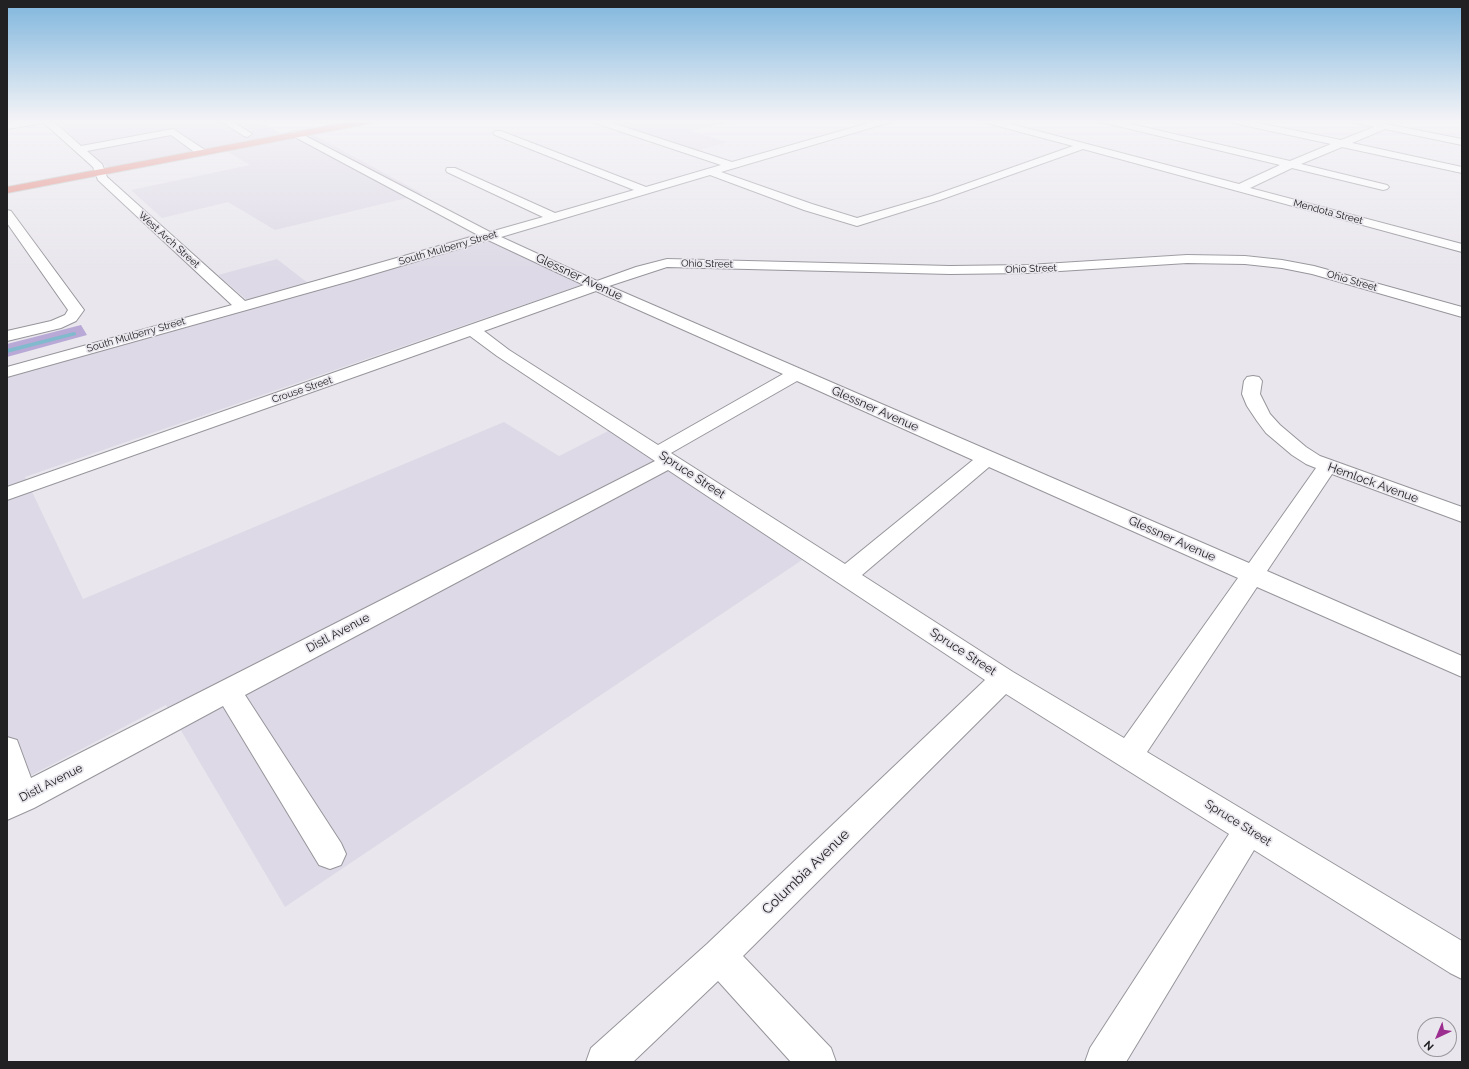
<!DOCTYPE html>
<style>
body{margin:0}
#map{position:relative;width:1469px;height:1069px;overflow:hidden;background:#e9e7ed;font-family:Raleway,sans-serif}
canvas{display:block}
.frame{position:absolute;inset:0;border:8px solid #212022;pointer-events:none}
.north{position:absolute;left:1417px;top:1017px;width:40px;height:40px;box-sizing:border-box;background:#e9e7ed;border:1px solid #99979c;border-radius:50%;rotate:224deg;font-size:11px;font-weight:700;line-height:16px;text-align:center;color:#212022}
.north::after{content:'';display:block;margin:auto;width:14px;height:18px;background:#9b2e8f;clip-path:polygon(50% 0,100% 100%,50% 72%,0 100%)}
</style>
<div id="map">
<canvas width="1469" height="1069"></canvas>
<div class="frame"></div>
<div class="north">N</div>
</div>
<script>
const ctx = document.querySelector('canvas').getContext('2d');
ctx.lineJoin = 'round';
function paint(path, color) {
  ctx.fillStyle = color;
  ctx.fill(path, 'evenodd');
}
function shape(rows) {
  const path = new Path2D();
  for (const r of rows) {
    path.moveTo(r[0], r[1]);
    for (let i = 2; i < r.length; i += 2) path.lineTo(r[i], r[i + 1]);
  }
  return path;
}
function trace(path, color, width, dash) {
  ctx.strokeStyle = color;
  ctx.lineWidth = width;
  ctx.lineCap = dash ? 'butt' : 'round';
  ctx.setLineDash(dash || []);
  ctx.stroke(path);
}
function drawText(font, color, halo, rows, align = 'center') {
  ctx.font = font + ' Raleway,sans-serif';
  ctx.lineWidth = 3.5;
  ctx.setLineDash([]);
  ctx.textBaseline = 'middle';
  ctx.strokeStyle = halo;
  ctx.fillStyle = color;
  for (const [text, x, y, turn = 0] of rows) {
    ctx.save();
    ctx.translate(x, y);
    ctx.rotate((+turn || 0) * Math.PI / 180);
    ctx.textAlign = isNaN(turn) ? turn : align;
    if (halo) ctx.strokeText(text, 0, 0);
    ctx.fillText(text, 0, 0);
    ctx.restore();
  }
}
paint(shape([
 [54,120,258,120,280,133,303,129,423,194,275,230,228,202,162,218,131,190,250,165,223,149,111,171],
 [594,120,741,120,691,131,728,142,692,152],
 [485,231,592,281,25,477,83,599,504,422,559,456,622,424,817,550,285,907,166,705,7,788,7,373,249,302,218,275,277,259,308,283]
]), '#ddd9e6');
paint(shape([
 [81,325,87,335,7,357,7,344]
]), '#b9a9d6');
paint(shape([
 [74,332,76,333,76,335,7,353,7,349,74,332]
]), '#81b9cd');
const minor = shape([
 [29,120,52,120,81,146,173,129,205,150,206,152,205,154,197,154,171,135,87,151,102,164,107,177,245,301,478,235,293,136,291,134,293,132,296,131,490,232,543,217,447,172,446,170,447,168,455,168,555,213,634,190,495,135,493,133,495,131,501,131,646,187,721,165,592,122,591,120,603,120,732,162,879,120,892,120,891,122,721,172,812,204,857,218,932,196,1073,146,983,122,982,120,996,120,1239,184,1280,165,1101,122,1099,120,1114,120,1290,161,1331,144,1233,123,1228,120,1244,120,1341,140,1374,127,1351,122,1350,120,1366,120,1462,139,1462,145,1385,129,1352,143,1462,167,1462,173,1342,147,1301,164,1387,185,1389,187,1387,189,1383,190,1292,168,1250,188,1462,244,1462,252,1083,149,940,200,857,226,804,210,710,175,501,237,597,281,636,267,667,259,950,266,1028,265,1187,255,1245,256,1282,260,1314,266,1462,307,1462,317,1312,274,1282,268,1245,264,1187,263,1028,273,950,274,667,267,609,286,1249,563,1316,468,1306,464,1292,455,1266,433,1257,421,1247,406,1242,394,1244,381,1247,377,1253,376,1259,377,1262,381,1260,394,1270,414,1280,425,1306,447,1320,456,1462,507,1462,522,1332,474,1267,571,1462,656,1462,677,1257,587,1147,752,1462,941,1462,979,1450,973,1254,850,1126,1062,1085,1062,1090,1048,1229,834,1006,694,743,956,831,1048,836,1062,791,1062,718,981,633,1062,586,1062,591,1048,707,944,985,680,668,470,245,695,341,843,346,854,341,865,330,869,319,865,223,706,34,808,7,820,7,737,17,740,31,778,655,461,497,356,470,336,7,500,7,487,584,285,488,240,350,281,7,377,7,367,232,305,98,180,93,167,44,123,7,129,7,123,29,120],
 [596,291,783,374,658,445,509,350,484,331,596,291],
 [797,381,973,460,845,564,671,453,797,381],
 [989,467,1238,578,1124,738,1013,672,862,575,989,467],
 [219,120,230,120,252,134,247,137,244,136,219,120],
 [7,210,11,211,84,310,76,321,61,328,7,341,7,331,51,321,65,315,68,310,7,223,7,210]
]);
const highway = shape([
 [359,120,377,120,372,123,7,193,7,187,359,120]
]);
trace(minor, '#97959b', 2);
trace(highway, '#c5c5c6', 2);
paint(minor, '#fff');
paint(highway, '#e3867c');
const sky = ctx.createLinearGradient(0, 0, 0, 269);
sky.addColorStop(0, '#7fb6dd');
sky.addColorStop(0.45, '#f5f4f7');
sky.addColorStop(1, '#f5f4f700');
ctx.fillStyle = sky;
ctx.fillRect(0, 0, 1469, 269);
drawText('10px', '#212022', '#e9e7ed', [
 ["Mendota Street",1328,212,15],
 ["West Arch Street",169,240,42],
 ["South Mulberry Street",448,248,-16],
 ["Ohio Street",707,264,1],
 ["Ohio Street",1031,269,-2],
 ["Ohio Street",1352,281,16],
 ["South Mulberry Street",136,335,-16],
 ["Crouse Street",302,390,-19]
]);
drawText('12px', '#212022', '#e9e7ed', [
 ["Glessner Avenue",579,277,25],
 ["Glessner Avenue",875,409,24],
 ["Spruce Street",692,475,33],
 ["Hemlock Avenue",1373,483,20],
 ["Glessner Avenue",1172,539,24],
 ["Distl Avenue",338,633,-28],
 ["Spruce Street",963,652,33],
 ["Distl Avenue",51,783,-27],
 ["Spruce Street",1238,823,32]
]);
drawText('14px', '#212022', '#e9e7ed', [
 ["Columbia Avenue",806,872,-44]
]);
</script>
